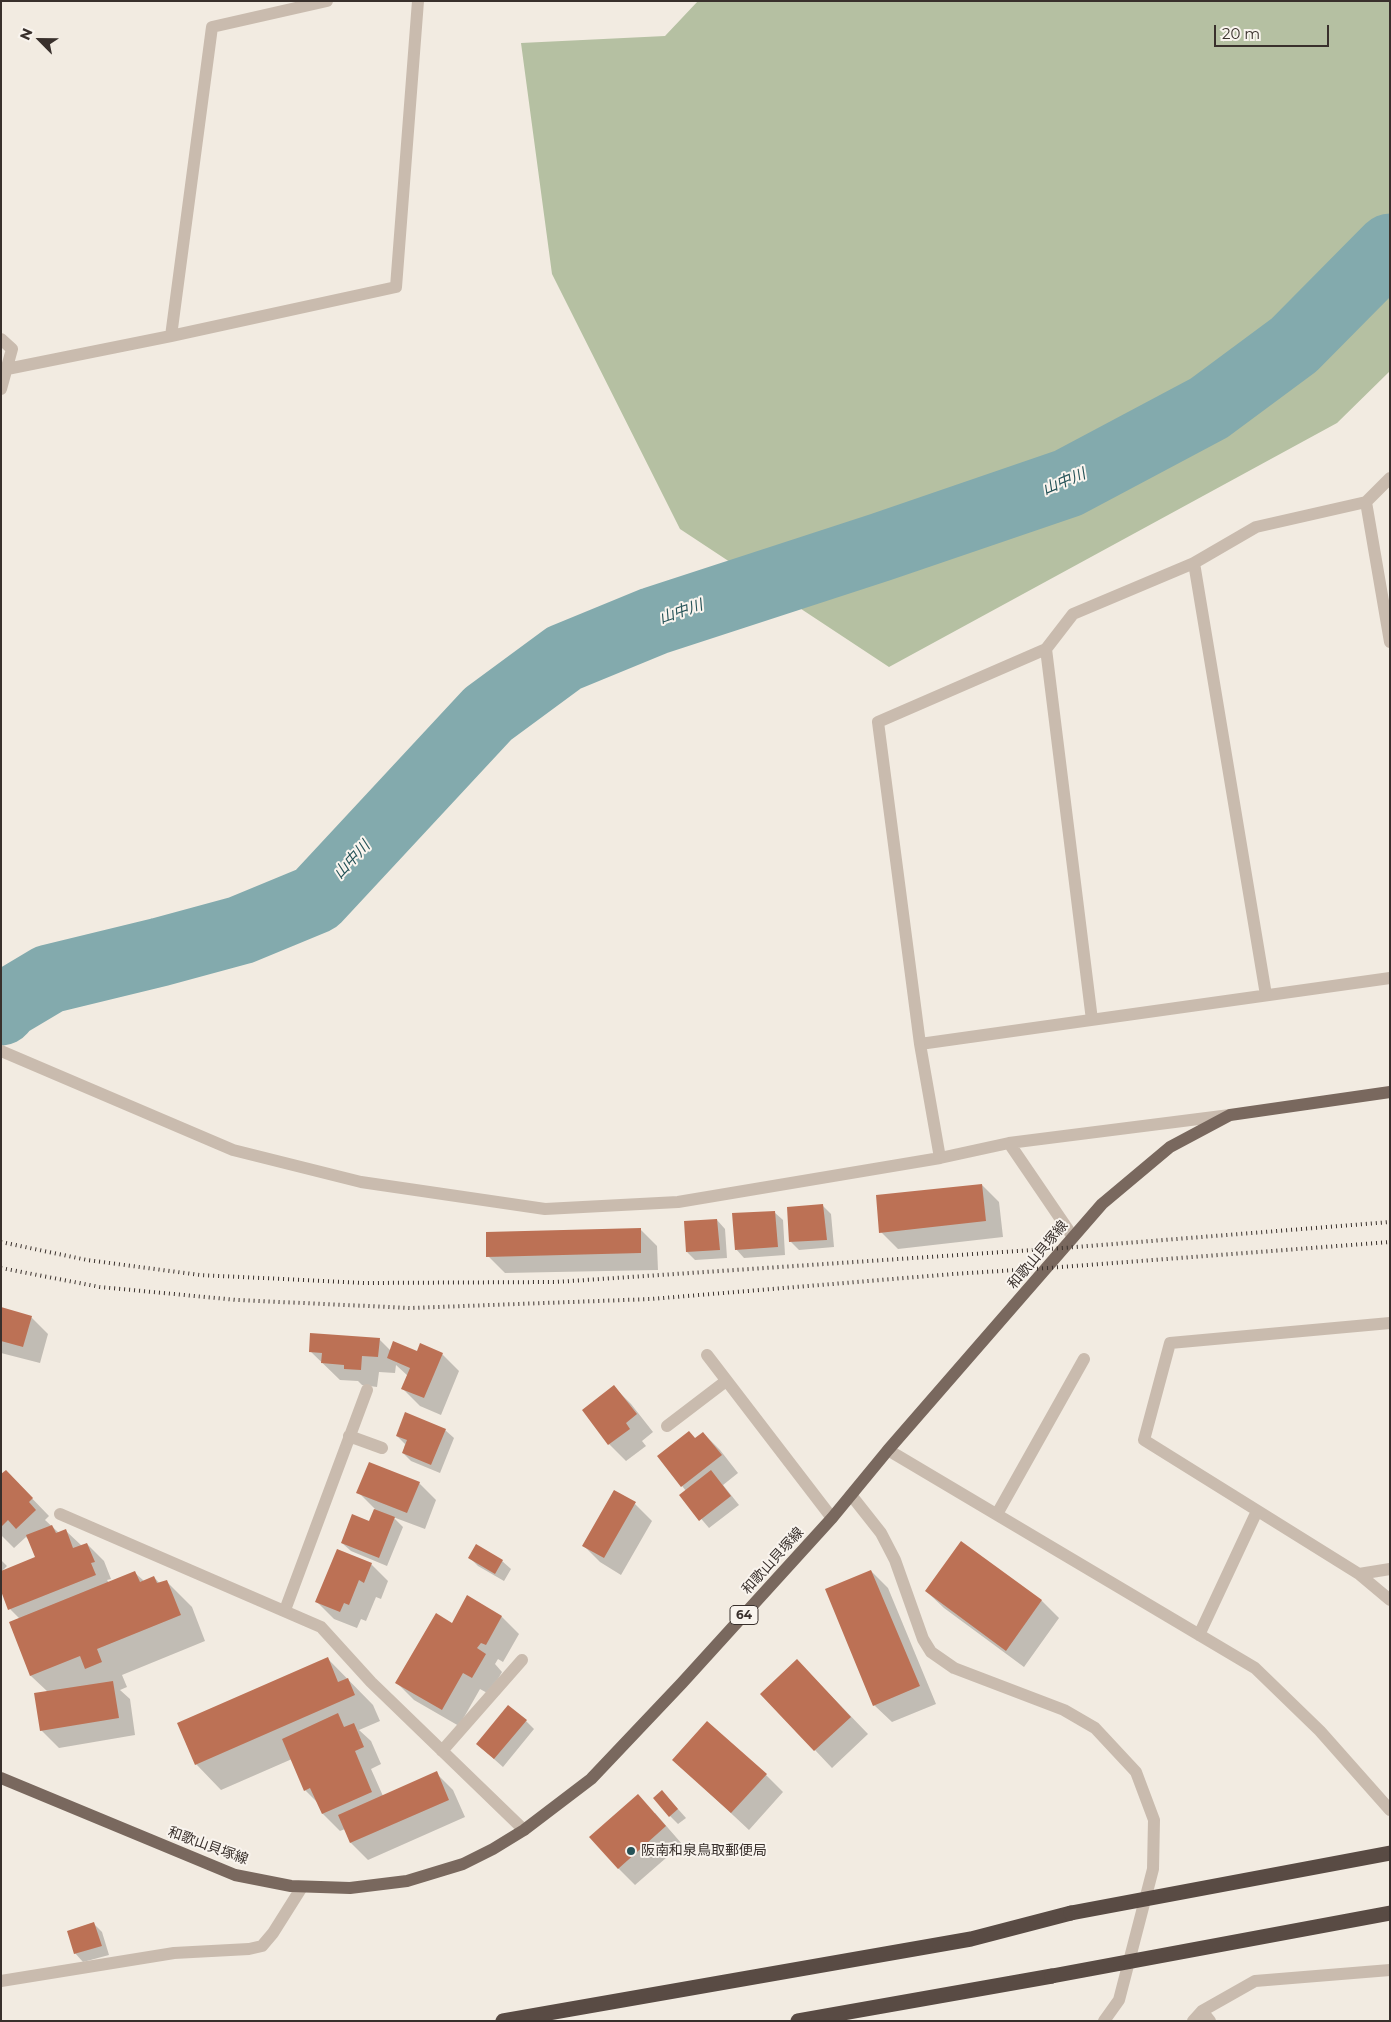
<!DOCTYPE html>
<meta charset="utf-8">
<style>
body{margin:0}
#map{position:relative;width:1391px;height:2022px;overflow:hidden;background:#f2ebe1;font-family:Montserrat,sans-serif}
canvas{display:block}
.frame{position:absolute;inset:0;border:2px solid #39302c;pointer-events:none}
.north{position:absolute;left:15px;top:15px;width:50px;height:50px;-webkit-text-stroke:4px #f9f4ee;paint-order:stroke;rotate:293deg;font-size:14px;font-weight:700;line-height:20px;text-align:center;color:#39302c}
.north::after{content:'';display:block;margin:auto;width:18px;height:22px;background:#39302c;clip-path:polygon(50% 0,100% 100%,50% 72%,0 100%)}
.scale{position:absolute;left:1214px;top:25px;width:115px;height:22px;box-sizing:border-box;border:2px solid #39302c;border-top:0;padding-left:6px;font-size:15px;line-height:18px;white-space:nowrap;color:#39302c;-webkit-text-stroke:4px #f9f4ee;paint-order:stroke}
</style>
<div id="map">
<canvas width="1391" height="2022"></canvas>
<div class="frame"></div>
<div class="north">N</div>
<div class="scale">20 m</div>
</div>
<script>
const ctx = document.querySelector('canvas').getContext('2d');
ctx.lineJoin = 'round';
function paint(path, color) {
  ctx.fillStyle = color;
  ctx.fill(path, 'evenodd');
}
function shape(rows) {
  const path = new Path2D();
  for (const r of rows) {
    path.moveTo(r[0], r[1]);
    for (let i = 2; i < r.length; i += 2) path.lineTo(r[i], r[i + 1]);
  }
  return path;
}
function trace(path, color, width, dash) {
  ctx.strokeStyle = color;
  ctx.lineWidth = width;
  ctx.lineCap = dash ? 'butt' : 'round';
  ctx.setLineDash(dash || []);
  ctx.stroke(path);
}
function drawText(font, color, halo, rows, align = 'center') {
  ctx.font = font + ' Montserrat,"Noto Sans JP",sans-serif';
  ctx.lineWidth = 4;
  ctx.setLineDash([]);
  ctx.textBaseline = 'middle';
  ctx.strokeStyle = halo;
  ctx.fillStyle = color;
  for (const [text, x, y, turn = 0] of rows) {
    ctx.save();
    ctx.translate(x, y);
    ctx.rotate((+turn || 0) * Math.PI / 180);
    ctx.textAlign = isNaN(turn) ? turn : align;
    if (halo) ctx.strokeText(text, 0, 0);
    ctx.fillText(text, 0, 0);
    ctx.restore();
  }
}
paint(shape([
 [698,1,1390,1,1390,371,1337,423,889,667,680,529,552,274,521,43,665,36]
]), '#b5c0a2');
paint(shape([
 [982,1185,999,1202,1003,1237,898,1249,881,1232],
 [823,1206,831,1214,834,1247,799,1250,791,1242],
 [774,1212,783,1220,785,1255,744,1258,736,1249],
 [717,1220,725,1229,727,1258,695,1260,687,1252],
 [640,1229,657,1246,658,1270,505,1273,488,1256],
 [1,1309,31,1317,48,1334,40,1363,1,1353],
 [379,1339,391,1351,442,1354,459,1371,441,1415,420,1406,403,1389,408,1376,396,1365,395,1373,379,1372,377,1387,362,1385,358,1381,340,1380,310,1351],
 [614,1387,631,1404,653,1432,642,1441,646,1446,626,1461,609,1444],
 [445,1430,454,1438,440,1473,411,1461,403,1453,405,1444,397,1436],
 [703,1433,720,1450,738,1473,723,1485,739,1505,709,1528,681,1495,686,1491,659,1456,696,1439],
 [1,1476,23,1489,49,1516,45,1520,59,1533,66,1531,82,1546,87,1544,104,1561,111,1579,107,1580,109,1583,135,1573,144,1581,154,1577,160,1584,166,1581,192,1607,205,1641,122,1675,127,1687,120,1690,130,1699,135,1735,59,1748,41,1730,48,1692,31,1676,10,1623,20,1619,10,1609,37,1558,30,1541,26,1537,14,1548,1,1535],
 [419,1483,436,1500,425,1529,393,1517,403,1527,387,1566,351,1551,342,1543,369,1523,375,1509,358,1492],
 [635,1504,652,1521,621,1575,600,1562,583,1545],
 [961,1543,1042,1601,1059,1618,1024,1667,944,1608,926,1591],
 [476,1546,502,1561,511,1569,504,1581,478,1566,470,1558],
 [1,1560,7,1566,1,1572],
 [371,1564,388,1581,381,1599,376,1597,366,1621,361,1619,357,1628,334,1619,317,1602],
 [871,1571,888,1588,936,1704,892,1722,874,1705],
 [468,1597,502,1617,519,1634,503,1662,498,1659,495,1664,502,1672,489,1694,480,1689,459,1726,414,1700,397,1683,453,1624],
 [327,1658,373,1705,380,1721,359,1730,371,1741,381,1764,371,1769,383,1796,436,1773,453,1790,465,1817,368,1860,351,1843,345,1829,340,1831,323,1814,318,1803,305,1790,292,1759,221,1790,196,1764],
 [814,1678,868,1734,832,1768,762,1694],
 [526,1721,534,1729,503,1767,477,1744],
 [674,1760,766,1775,783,1792,749,1830],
 [670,1800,686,1818,678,1824,670,1816],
 [655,1813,682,1844,635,1885,618,1868],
 [94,1924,102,1932,109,1955,83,1962,75,1953]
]), '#0003');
trace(shape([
 [1,1011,7,1004,49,979,160,952,241,930,316,899,488,714,564,658,654,621,881,547,1068,483,1209,408,1294,345,1390,248]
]), '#83aaad', 69);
paint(shape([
 [982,1184,986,1221,879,1233,876,1195],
 [823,1204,827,1240,789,1242,787,1207],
 [775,1211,778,1247,735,1250,732,1213],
 [717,1219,720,1250,686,1252,684,1221],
 [641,1228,641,1253,486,1257,486,1232],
 [1,1307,32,1316,23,1347,1,1341],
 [310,1333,380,1338,378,1357,362,1356,361,1370,344,1369,344,1365,321,1363,322,1353,309,1352],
 [393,1341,417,1351,420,1343,443,1353,424,1398,401,1389,410,1368,387,1358],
 [614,1385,637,1414,626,1423,630,1429,608,1445,582,1410],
 [405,1412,446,1429,431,1465,402,1453,407,1440,396,1436],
 [689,1431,695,1438,703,1432,722,1455,681,1487,657,1456],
 [369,1462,420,1482,407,1513,356,1493],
 [6,1470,33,1498,29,1502,36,1510,16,1529,8,1520,1,1527,1,1474],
 [711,1470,731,1496,699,1521,679,1495],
 [614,1490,636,1502,604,1558,582,1546],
 [374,1509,395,1517,379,1558,341,1543,352,1514,369,1521],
 [52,1525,56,1533,66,1529,73,1548,87,1543,95,1562,91,1563,96,1575,8,1610,1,1591,1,1571,35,1557,26,1535],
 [961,1541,1042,1600,1006,1651,925,1591],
 [476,1544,503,1560,495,1574,468,1558],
 [337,1549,372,1563,364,1583,359,1580,349,1605,344,1603,340,1612,315,1602],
 [871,1570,920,1686,873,1706,825,1589],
 [135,1571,140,1582,154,1576,157,1583,167,1580,181,1615,97,1649,102,1662,85,1669,80,1656,30,1676,9,1622],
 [467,1595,502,1616,486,1645,481,1643,477,1648,486,1654,472,1678,463,1673,442,1710,395,1683,436,1613,452,1623],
 [328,1657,338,1682,348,1678,355,1695,195,1765,177,1723],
 [797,1659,851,1717,814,1751,760,1694],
 [113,1681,119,1718,40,1731,34,1693],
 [508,1705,527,1720,494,1759,476,1744],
 [338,1713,344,1727,354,1723,364,1747,355,1751,372,1792,322,1814,310,1788,304,1791,282,1739],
 [707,1721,767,1774,731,1813,672,1760],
 [437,1771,449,1800,350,1843,338,1815],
 [662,1790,678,1809,669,1817,653,1798],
 [638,1794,666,1826,618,1869,589,1837],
 [94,1922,102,1946,74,1954,67,1931]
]), '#bc7155');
trace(shape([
 [171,336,212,27,327,1],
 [1,339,12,349,1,389],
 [7,369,171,336,396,287,418,1],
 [1390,478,1366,502,1390,642],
 [1194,563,1266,995],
 [1046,649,1092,1020],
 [920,1044,1390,978],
 [1,1051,233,1150,361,1182,545,1209,678,1202,940,1158,1009,1143,1230,1115],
 [1009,1143,1073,1237],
 [940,1158,920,1044,878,722,1046,649,1073,614,1194,563,1256,527,1366,502],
 [1390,1323,1170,1343,1144,1440,1359,1574,1390,1600],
 [707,1355,832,1518],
 [667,1426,726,1381],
 [349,1436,382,1448],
 [888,1450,1255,1668,1320,1731,1390,1810],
 [851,1495,881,1533,895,1560,923,1639,931,1652,954,1668,1064,1710,1095,1728,1136,1772,1154,1820,1153,1869,1119,2000,1104,2021],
 [60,1514,321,1627,371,1682,524,1830],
 [997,1514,1084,1359],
 [1359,1574,1390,1569],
 [285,1610,367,1390],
 [1199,1635,1257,1511],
 [442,1751,522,1660],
 [1,1981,174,1953,249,1949,262,1946,273,1933,302,1887],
 [1202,2011,1210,2021],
 [1193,2021,1202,2011,1255,1981,1390,1970]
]), '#c9bbae', 12);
trace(shape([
 [1,1778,235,1875,291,1886,350,1888,407,1881,463,1864,493,1849,524,1830,591,1779,682,1683,832,1518,888,1450,1102,1204,1170,1147,1230,1115,1390,1092]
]), '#79685e', 12);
trace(shape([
 [503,2021,971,1939,1071,1913],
 [798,2021,1052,1976]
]), '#594b44', 15);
trace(shape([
 [1,1242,87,1260,200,1275,364,1283,556,1282,1063,1248,1390,1222],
 [1,1268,100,1287,237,1300,411,1308,651,1299,953,1274,1048,1268,1390,1242]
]), '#39302c', 4, [1, 4]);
trace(shape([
 [1071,1913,1390,1853],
 [1052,1976,1390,1913]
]), '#594b44', 15);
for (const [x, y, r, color] of [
 [631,1851,5,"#245257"]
]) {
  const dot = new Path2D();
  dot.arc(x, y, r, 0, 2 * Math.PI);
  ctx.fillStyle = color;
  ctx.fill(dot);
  trace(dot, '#f9f4ee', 2);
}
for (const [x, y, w] of [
 [744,1615,28]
]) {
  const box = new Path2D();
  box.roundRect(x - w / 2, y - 9.5, w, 19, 4);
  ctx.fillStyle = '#f9f4ee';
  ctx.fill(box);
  trace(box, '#39302c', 1);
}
drawText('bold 12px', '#39302c', null, [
 ["64",744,1615]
]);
drawText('14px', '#39302c', '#f9f4ee', [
 ["和歌山貝塚線",1038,1255,-50],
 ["和歌山貝塚線",773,1561,-48],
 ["和歌山貝塚線",208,1846,20]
]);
drawText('14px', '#39302c', '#f9f4ee', [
 ["阪南和泉鳥取郵便局",641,1851]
], 'left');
drawText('italic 15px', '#245257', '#f9f4ee', [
 ["山中川",1064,482,-23],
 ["山中川",681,612,-19],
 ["山中川",352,860,-47]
]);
</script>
